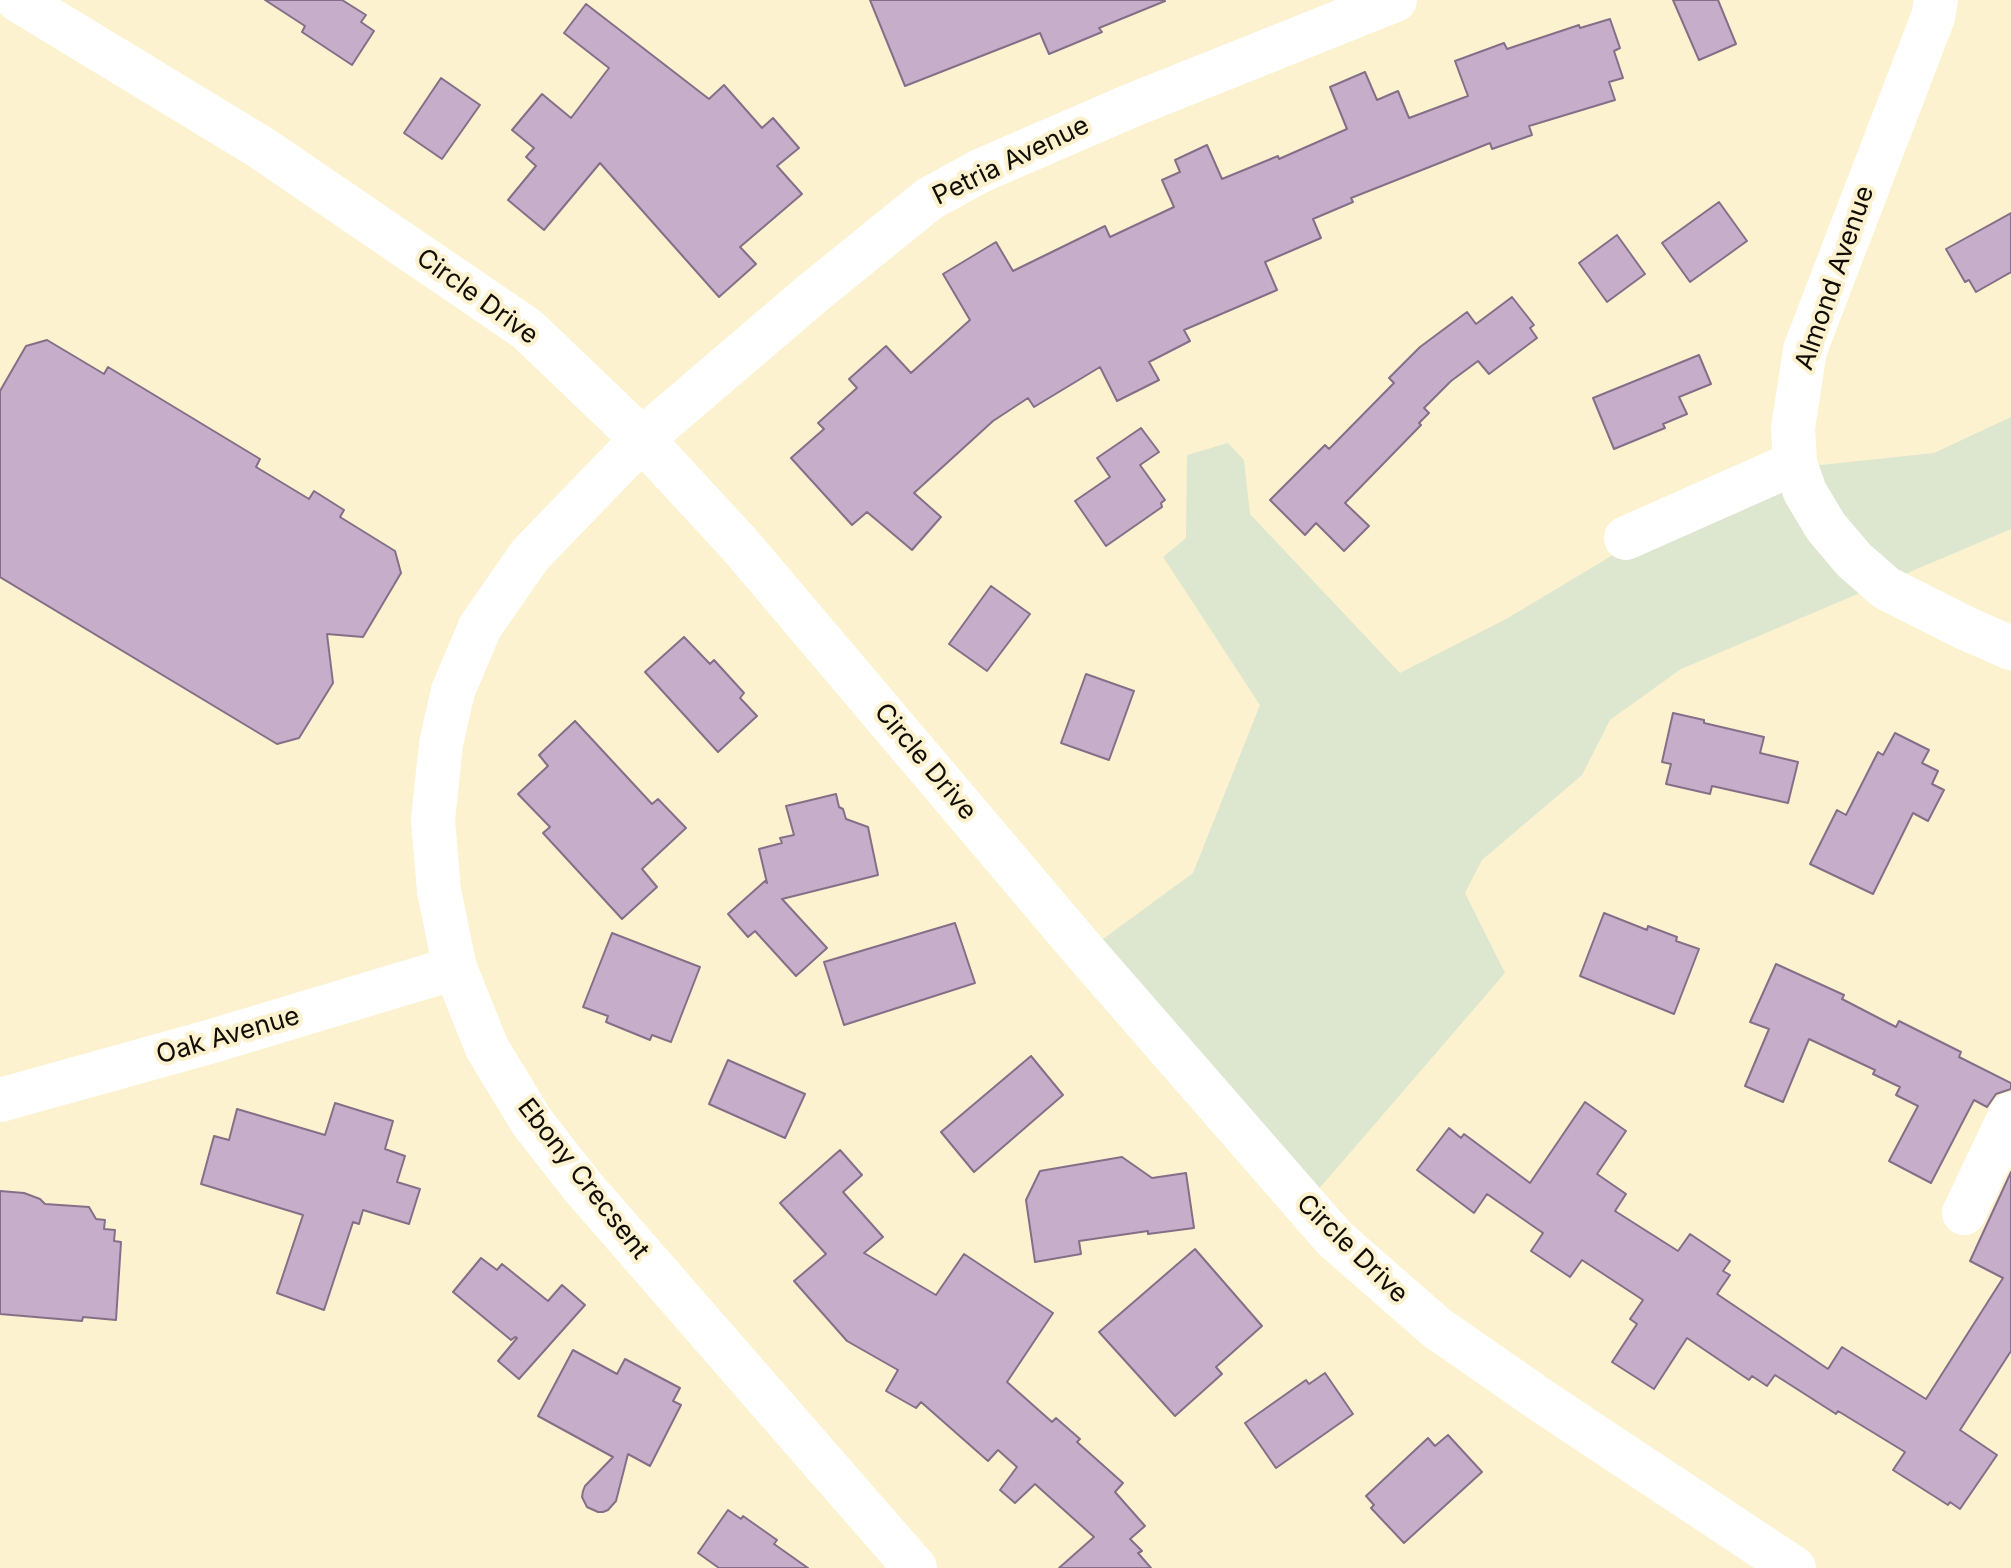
<!DOCTYPE html>
<style>
body{margin:0}
canvas{display:block;background:#fcf2cf}
</style>
<canvas width="2011" height="1568"></canvas>
<script>
const ctx = document.querySelector('canvas').getContext('2d');
ctx.lineJoin = 'round';
function paint(path, color) {
  ctx.fillStyle = color;
  ctx.fill(path, 'evenodd');
}
function shape(rows) {
  const path = new Path2D();
  for (const r of rows) {
    path.moveTo(r[0], r[1]);
    for (let i = 2; i < r.length; i += 2) path.lineTo(r[i], r[i + 1]);
  }
  return path;
}
function trace(path, color, width, dash) {
  ctx.strokeStyle = color;
  ctx.lineWidth = width;
  ctx.lineCap = dash ? 'butt' : 'round';
  ctx.setLineDash(dash || []);
  ctx.stroke(path);
}
function drawText(font, color, halo, rows, align = 'center') {
  ctx.font = font + ' Inter,sans-serif';
  ctx.lineWidth = 8;
  ctx.setLineDash([]);
  ctx.textBaseline = 'middle';
  ctx.strokeStyle = halo;
  ctx.fillStyle = color;
  for (const [text, x, y, turn = 0] of rows) {
    ctx.save();
    ctx.translate(x, y);
    ctx.rotate((+turn || 0) * Math.PI / 180);
    ctx.textAlign = isNaN(turn) ? turn : align;
    if (halo) ctx.strokeText(text, 0, 0);
    ctx.fillText(text, 0, 0);
    ctx.restore();
  }
}
paint(shape([
 [2011,417,2011,529,1681,669,1610,720,1582,775,1482,860,1465,893,1505,973,1305,1205,1088,950,1193,873,1260,705,1163,557,1186,538,1187,455,1228,443,1244,460,1250,514,1400,673,1506,619,1633,543,1802,467,1934,453]
]), '#dde7cf');
const building = shape([
 [265,0,342,0,366,15,361,22,374,31,352,65,302,32,305,26,265,0],
 [870,0,1164,0,1165,1,1099,28,1102,32,1049,54,1040,33,905,86,870,0],
 [1673,0,1718,0,1736,44,1699,60,1673,0],
 [586,4,709,99,724,85,762,128,773,118,799,148,777,166,802,194,740,247,756,264,719,297,600,163,544,230,508,200,536,166,526,157,534,148,512,130,542,94,571,118,609,68,564,33,586,4],
 [1610,19,1620,48,1614,51,1623,78,1609,82,1615,100,1529,126,1532,135,1492,149,1490,143,1351,198,1353,202,1313,219,1321,238,1265,262,1277,290,1184,330,1190,341,1149,362,1159,380,1117,401,1100,367,1034,407,1028,398,993,421,914,493,941,517,912,550,867,512,852,525,791,458,824,429,818,423,857,388,849,379,886,346,911,373,970,320,943,274,996,242,1013,271,1105,226,1110,237,1174,207,1162,180,1180,172,1175,160,1207,145,1222,179,1278,156,1279,159,1347,129,1330,87,1365,72,1377,100,1398,91,1409,118,1468,96,1455,61,1504,43,1507,49,1579,25,1580,28,1610,19],
 [441,78,480,105,442,159,404,133,441,78],
 [1719,202,1747,241,1690,282,1662,243,1719,202],
 [2011,213,2011,272,1976,292,1969,280,1965,282,1946,249,2011,213],
 [1617,235,1645,274,1607,302,1579,263,1617,235],
 [1512,297,1534,325,1530,328,1537,338,1489,374,1478,361,1451,381,1424,408,1429,413,1419,423,1421,425,1345,503,1369,526,1344,551,1316,523,1305,535,1270,500,1325,445,1329,449,1394,383,1389,378,1420,347,1467,312,1476,324,1512,297],
 [47,340,104,374,108,367,260,459,256,467,309,499,314,491,344,510,340,517,395,551,401,573,363,637,327,634,333,683,299,738,277,744,0,577,0,391,26,346,47,340],
 [1699,355,1711,384,1679,397,1687,414,1663,424,1665,428,1614,449,1593,398,1699,355],
 [1141,428,1159,452,1140,465,1165,500,1161,503,1162,507,1106,546,1075,501,1110,477,1097,458,1141,428],
 [991,586,1030,614,987,671,949,644,991,586],
 [684,637,710,664,714,660,744,693,740,698,757,716,718,752,645,672,684,637],
 [1086,674,1134,691,1109,760,1061,743,1086,674],
 [1673,713,1704,720,1704,723,1764,737,1760,753,1798,762,1788,803,1712,786,1710,794,1666,784,1671,764,1662,762,1673,713],
 [575,721,652,804,658,799,686,828,642,869,657,887,622,919,543,833,550,827,518,794,548,766,539,755,575,721],
 [1895,733,1929,750,1922,763,1938,771,1932,784,1944,790,1928,821,1913,813,1873,894,1810,864,1837,810,1846,815,1878,752,1883,755,1895,733],
 [836,794,839,807,843,809,846,819,868,827,878,875,782,899,827,948,796,976,755,931,748,937,728,914,765,881,767,883,759,849,782,843,780,838,794,835,786,806,836,794],
 [1604,913,1647,930,1648,926,1677,937,1676,941,1699,949,1674,1014,1580,976,1604,913],
 [955,923,975,983,844,1025,824,962,955,923],
 [612,933,700,967,671,1042,652,1035,650,1040,606,1022,608,1016,583,1007,612,933],
 [1776,964,1844,995,1842,999,1896,1027,1899,1021,1961,1052,1959,1057,2011,1083,2011,1089,1996,1094,1987,1107,1974,1100,1931,1183,1889,1161,1918,1106,1896,1095,1900,1087,1873,1074,1875,1070,1809,1039,1783,1102,1745,1086,1769,1029,1750,1022,1776,964],
 [1031,1056,1063,1095,974,1172,941,1132,1031,1056],
 [728,1060,805,1094,785,1138,709,1104,728,1060],
 [1585,1102,1626,1131,1597,1174,1626,1194,1615,1211,1678,1251,1690,1234,1730,1261,1723,1271,1730,1275,1717,1294,1828,1369,1842,1347,1926,1399,2003,1278,1970,1261,2011,1172,2011,1351,1960,1430,1997,1455,1960,1509,1950,1502,1948,1505,1893,1470,1905,1452,1838,1411,1836,1414,1775,1375,1767,1386,1752,1376,1749,1380,1687,1338,1654,1389,1612,1362,1637,1324,1630,1319,1643,1300,1582,1260,1570,1277,1531,1251,1543,1233,1487,1194,1474,1213,1417,1170,1449,1128,1461,1138,1464,1134,1530,1183,1585,1102],
 [335,1103,393,1121,385,1149,405,1156,397,1182,420,1189,409,1224,363,1210,359,1224,353,1222,324,1310,277,1293,303,1215,201,1184,214,1136,229,1140,237,1109,325,1135,335,1103],
 [840,1150,862,1175,843,1192,883,1237,864,1253,936,1295,964,1254,1053,1313,1007,1382,1052,1422,1056,1418,1080,1439,1077,1442,1123,1483,1115,1492,1145,1526,1130,1539,1142,1551,1138,1553,1151,1568,1059,1568,1094,1537,1035,1484,1015,1503,1000,1490,1017,1467,998,1450,988,1461,921,1402,916,1408,886,1391,898,1370,847,1341,794,1281,826,1254,780,1203,840,1150],
 [1122,1157,1152,1178,1186,1173,1194,1228,1148,1234,1148,1231,1079,1241,1081,1254,1035,1262,1026,1200,1040,1171,1122,1157],
 [0,1191,24,1193,40,1199,45,1204,89,1207,96,1219,105,1220,104,1229,115,1230,114,1241,121,1242,116,1320,83,1317,82,1321,0,1314,0,1191],
 [1195,1249,1262,1326,1216,1367,1222,1374,1175,1416,1099,1332,1195,1249],
 [481,1258,497,1270,502,1264,548,1301,562,1285,585,1305,519,1379,498,1361,517,1338,515,1337,511,1340,453,1292,481,1258],
 [573,1350,617,1374,625,1359,680,1388,673,1401,681,1405,650,1466,628,1454,616,1501,608,1510,603,1512,598,1512,587,1507,582,1497,583,1491,585,1486,613,1457,538,1416,573,1350],
 [1325,1373,1353,1414,1276,1468,1245,1423,1306,1380,1309,1384,1325,1373],
 [1448,1435,1482,1472,1404,1543,1371,1508,1374,1505,1366,1496,1428,1438,1435,1446,1448,1435],
 [728,1510,741,1519,743,1516,777,1540,774,1544,808,1568,719,1568,698,1553,728,1510]
]);
paint(building, '#c6aeca');
trace(building, '#856f88', 2);
trace(shape([
 [18,0,260,147,527,329,642,439,740,545,1084,951,1335,1239,1437,1328,1545,1403,1794,1568],
 [1936,0,1933,17,1805,350,1793,428,1795,463,1805,492,1826,527,1854,560,1886,588,1963,627,2011,648],
 [1626,538,1795,463],
 [0,1100,209,1042,455,968],
 [1964,1213,2011,1114],
 [915,1568,582,1186,532,1122,487,1048,455,968,439,891,433,820,441,744,453,691,480,627,530,555,642,439,813,293,929,199,980,171,1130,106,1395,0]
]), '#fff', 44);
drawText('26px', '#110d03', '#fcf2cf', [
 ["Petria Avenue",1011,161,-26],
 ["Almond Avenue",1835,278,-71],
 ["Circle Drive",477,297,36],
 ["Circle Drive",925,762,50],
 ["Oak Avenue",228,1036,-16],
 ["Ebony Crecsent",583,1179,52],
 ["Circle Drive",1352,1249,44]
]);
</script>
